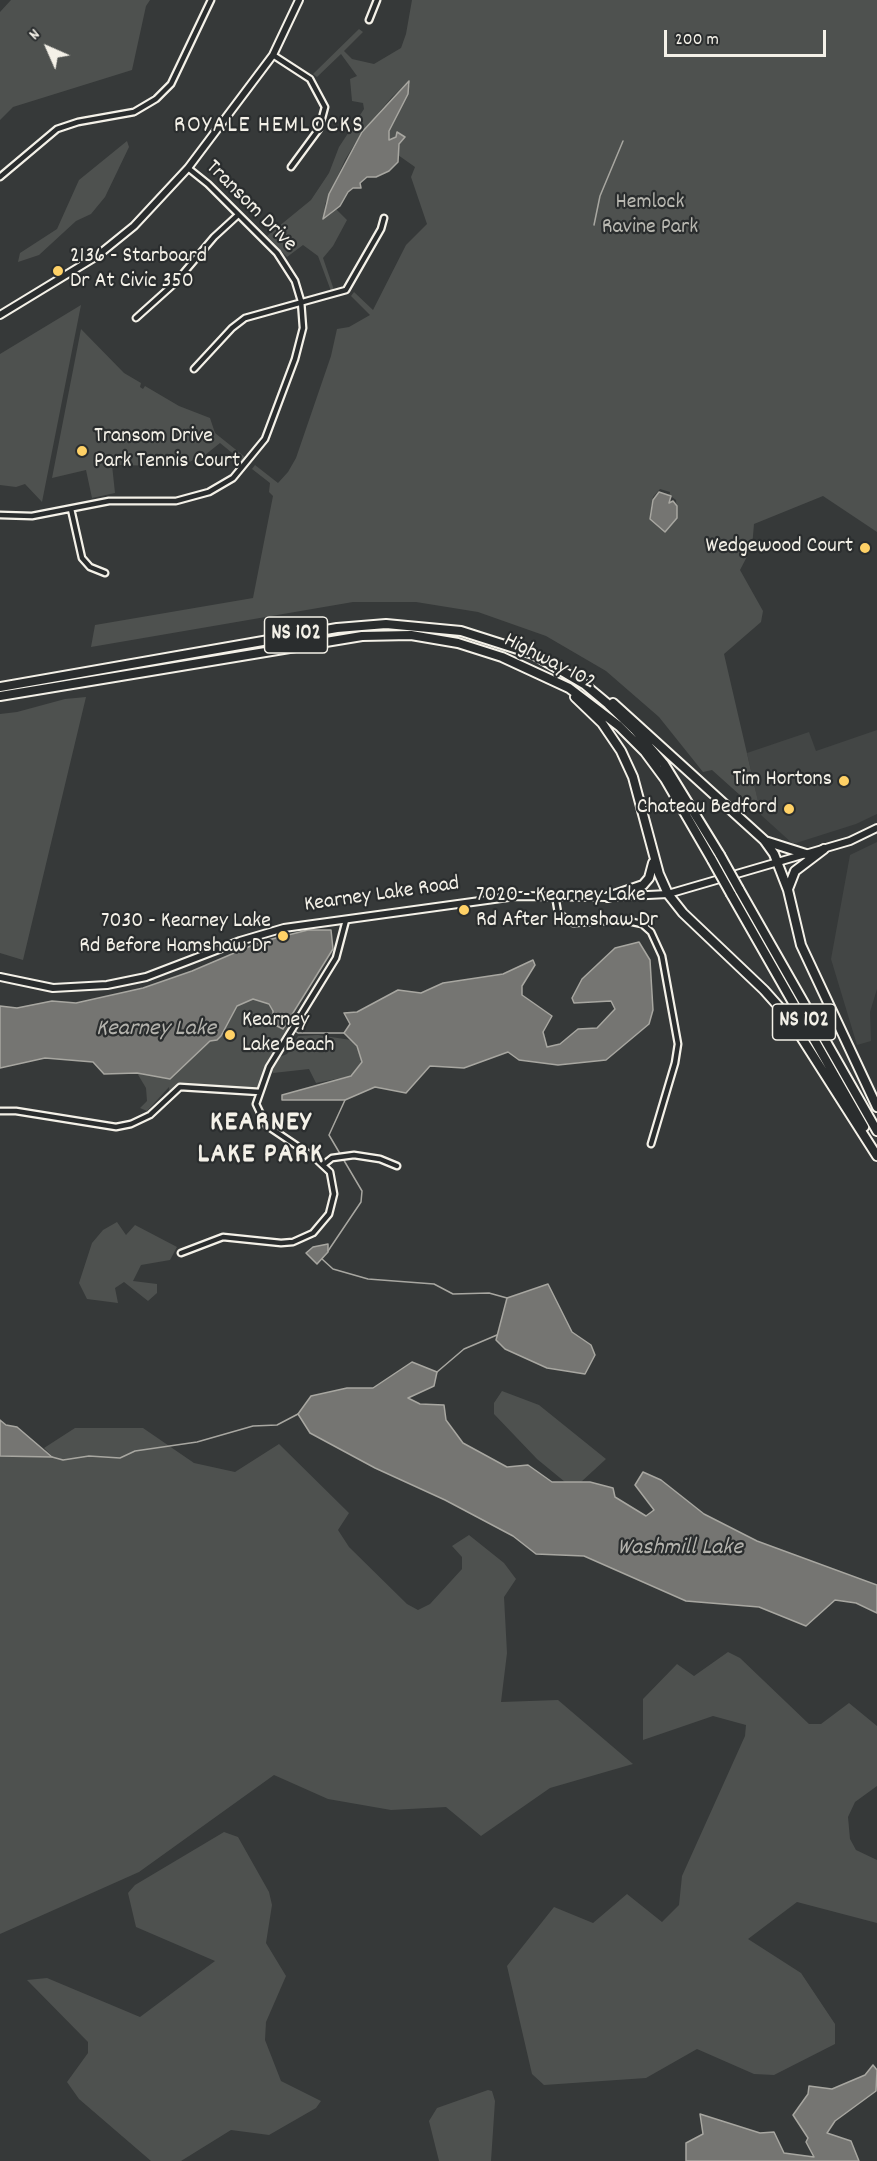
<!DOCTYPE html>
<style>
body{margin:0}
#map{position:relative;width:877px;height:2161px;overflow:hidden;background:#363939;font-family:Dekko,sans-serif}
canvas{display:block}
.north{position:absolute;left:18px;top:18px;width:60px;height:60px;-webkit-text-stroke:4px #2a2d2e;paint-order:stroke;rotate:315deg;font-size:16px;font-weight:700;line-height:24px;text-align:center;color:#f4f1e8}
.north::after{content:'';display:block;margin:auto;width:21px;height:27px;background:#f4f1e8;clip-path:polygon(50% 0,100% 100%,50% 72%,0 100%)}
.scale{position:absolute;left:664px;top:30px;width:162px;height:27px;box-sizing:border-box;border:3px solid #f4f1e8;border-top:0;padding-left:8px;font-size:18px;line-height:21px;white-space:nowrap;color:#f4f1e8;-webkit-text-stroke:4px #2a2d2e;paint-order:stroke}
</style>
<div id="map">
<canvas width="877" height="2161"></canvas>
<div class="north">N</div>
<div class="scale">200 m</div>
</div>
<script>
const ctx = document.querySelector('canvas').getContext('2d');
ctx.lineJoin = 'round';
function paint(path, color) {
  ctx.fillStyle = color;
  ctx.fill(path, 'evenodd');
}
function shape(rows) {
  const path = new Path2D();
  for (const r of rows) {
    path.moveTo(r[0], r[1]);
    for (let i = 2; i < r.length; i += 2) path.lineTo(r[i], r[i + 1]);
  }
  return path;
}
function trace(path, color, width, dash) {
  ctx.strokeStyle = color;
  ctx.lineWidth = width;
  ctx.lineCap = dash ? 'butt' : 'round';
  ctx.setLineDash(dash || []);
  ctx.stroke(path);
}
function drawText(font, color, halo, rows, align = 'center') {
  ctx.font = font + ' Dekko,sans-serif';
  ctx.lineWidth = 4.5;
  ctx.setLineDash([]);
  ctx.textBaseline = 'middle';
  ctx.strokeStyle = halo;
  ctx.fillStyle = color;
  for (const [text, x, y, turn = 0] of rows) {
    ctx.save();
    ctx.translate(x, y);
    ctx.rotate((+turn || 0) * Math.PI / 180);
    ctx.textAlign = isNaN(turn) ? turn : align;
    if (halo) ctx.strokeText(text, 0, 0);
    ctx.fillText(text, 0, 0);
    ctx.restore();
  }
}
paint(shape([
 [877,730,877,814,856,824,793,844,761,815,747,753,809,732,816,751],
 [877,842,877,989,870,1012,871,1041,857,1045,831,959,850,855]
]), '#434645');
paint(shape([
 [11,0,150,0,146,6,132,70,13,107,0,120,0,12],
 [412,0,877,0,877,532,823,496,754,524,752,547,740,570,763,611,761,622,724,654,761,814,712,770,703,772,659,717,606,671,546,636,478,612,416,602,353,602,91,647,95,625,253,598,273,496,269,492,270,483,252,469,255,465,278,483,288,472,296,458,331,356,337,329,349,327,370,315,351,296,354,292,373,310,406,245,427,224,411,177,415,167,398,155,399,144,405,137,398,133,396,138,388,139,389,130,410,84,408,82,392,97,362,132,345,160,325,204,324,218,336,209,347,220,333,246,323,258,334,290,331,291,318,256,303,245,287,257,267,236,311,200,329,173,339,147,364,109,363,103,352,101,350,79,357,76,341,54,317,77,313,74,359,29,363,32,344,51,352,59,374,64,401,48,406,34],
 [660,489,670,492,669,499,672,497,676,500,677,512,650,515,653,497],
 [127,141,129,147,105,197,91,214,76,221,39,255,18,262,20,253,57,229,79,180],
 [81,305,42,502,25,484,16,487,0,485,0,354],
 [81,329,124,373,141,383,140,387,143,389,145,386,179,406,210,418,215,433,245,457,242,461,220,443,205,455,187,463,167,466,112,465,115,493,92,498,86,470,52,478],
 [86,697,23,960,0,953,0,714,17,712,65,699],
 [254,998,269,1004,273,1011,273,1017,282,1029,286,1024,292,1029,273,1062,260,1092,187,1088,170,1095,169,1087,147,1111,140,1108,147,1101,146,1088,137,1073,170,1078,210,1041,217,1040,221,1036,237,1006],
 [318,1035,351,1040,357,1046,362,1062,352,1076,316,1083,309,1069,273,1073,270,1067,275,1059,287,1054,298,1036],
 [117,1222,126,1235,135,1225,177,1247,170,1260,141,1265,133,1281,157,1284,157,1293,148,1301,124,1282,115,1288,118,1303,87,1299,79,1283,92,1243,103,1230],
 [502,1391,539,1405,606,1459,581,1482,565,1482,537,1459,494,1414,494,1403],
 [75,1428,143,1428,194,1463,235,1472,279,1444,349,1513,338,1530,349,1547,407,1604,418,1610,430,1604,462,1569,462,1557,452,1546,469,1535,504,1563,516,1579,504,1597,507,1653,501,1702,558,1700,633,1764,550,1788,481,1836,446,1807,391,1810,328,1799,274,1775,139,1872,0,1934,0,1456,52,1456,44,1448],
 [728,1652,740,1658,809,1724,821,1724,849,1703,877,1726,877,1786,855,1802,848,1817,850,1839,856,1850,877,1860,877,1923,797,1902,748,1939,801,1973,835,2024,835,2044,774,2075,754,2074,697,2049,646,2078,544,2085,532,2074,507,1966,554,1907,593,1923,627,1894,662,1922,679,1905,682,1876,745,1736,746,1725,713,1716,643,1740,643,1699,677,1664,694,1676],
 [224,1832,238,1837,269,1892,272,1905,266,1943,286,1976,266,2022,265,2040,281,2081,321,2101,316,2108,269,2135,231,2130,181,2161,151,2161,79,2099,67,2082,88,2053,88,2042,27,1980,47,1978,140,2017,215,1961,136,1927,128,1893,135,1885],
 [488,2090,492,2091,495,2101,491,2161,439,2161,429,2121,437,2108]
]), '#4e514f');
const water = shape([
 [409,81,408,94,389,131,389,140,396,137,397,132,405,137,399,144,398,162,389,171,376,177,367,177,360,183,361,188,353,188,348,192,340,206,323,219,329,194,362,132,409,81],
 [659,492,671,496,669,503,673,501,677,506,677,518,665,532,650,519,653,500,659,492],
 [308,930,331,930,333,949,283,1029,273,1024,273,1011,269,1004,253,999,237,1006,221,1036,217,1040,210,1041,170,1079,137,1073,104,1074,93,1062,45,1058,0,1068,0,1006,17,1008,52,1001,76,1003,143,988,192,971,260,942,308,930],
 [639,942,650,960,653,1010,649,1024,606,1060,558,1065,519,1060,508,1052,464,1068,430,1066,406,1093,375,1087,345,1100,282,1100,282,1095,351,1076,362,1062,357,1046,344,1033,350,1024,344,1013,357,1012,398,990,421,993,443,983,503,974,533,960,535,965,522,986,522,995,552,1016,543,1032,547,1047,560,1044,578,1029,597,1028,615,1009,611,1001,574,1003,572,998,582,979,615,948,639,942],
 [328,1244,328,1252,317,1264,306,1253,313,1247,328,1244],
 [548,1284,572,1332,591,1345,595,1355,585,1374,547,1368,505,1349,496,1340,507,1298,548,1284],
 [412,1362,437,1372,434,1386,408,1398,420,1404,444,1405,446,1420,463,1443,507,1467,528,1465,552,1482,590,1482,613,1488,615,1497,646,1516,654,1510,635,1485,643,1472,661,1480,704,1514,757,1541,877,1585,877,1613,856,1603,835,1600,806,1626,759,1607,686,1601,584,1556,536,1554,513,1536,445,1500,375,1468,310,1433,298,1414,311,1396,347,1388,373,1388,412,1362],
 [0,1420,6,1425,17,1427,52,1457,0,1456,0,1420],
 [873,2065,877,2070,876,2091,835,2121,827,2133,851,2141,859,2161,686,2161,686,2143,703,2134,700,2114,760,2133,774,2132,784,2153,814,2157,806,2142,808,2138,793,2115,808,2094,809,2086,832,2089,865,2075,873,2065]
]);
paint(water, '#757572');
trace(water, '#a8a7a1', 1.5);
trace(shape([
 [594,225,600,196,623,141],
 [286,1024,291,1028],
 [295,1031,298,1033,344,1033],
 [328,1251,361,1202,362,1191,329,1135,345,1100],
 [322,1259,333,1269,368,1279,434,1284,453,1294,489,1293,507,1298],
 [437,1372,464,1349,497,1335],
 [52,1457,63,1460,89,1456,120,1458,135,1451,197,1442,253,1426,277,1425,298,1414]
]), '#a8a7a1', 1.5);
const street = shape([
 [369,20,377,0],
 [273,55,310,79,325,107,319,129,291,167],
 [0,177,57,129,78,122,134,112,156,99,171,84,211,0],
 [136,318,175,283,214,237,238,215],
 [194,369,232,328,245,318,346,290,381,229,384,218],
 [71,509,82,558,90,567,105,573],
 [0,515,32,516,109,501,176,501,209,492,233,478,265,439,295,359,303,328,301,301,295,281,277,253,208,184,188,168],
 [555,895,558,913,573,923,623,920,642,924,651,932,662,956,678,1044,675,1063,651,1144],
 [0,1111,16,1111,116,1127,131,1124,150,1115,180,1087,260,1092],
 [323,1165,332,1158,354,1155,380,1159,397,1166],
 [181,1253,223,1237,281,1243,293,1242,313,1233,329,1214,334,1194,330,1172,315,1158,266,1125,256,1104,269,1067,336,958,346,920]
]);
const secondary = shape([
 [0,315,97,256,134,226,188,168,273,55,299,0],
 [0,977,53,988,107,985,146,977,240,941,284,928,516,896,608,897,668,894,850,841,877,828]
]);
const highway = shape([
 [0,687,337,628,386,624,461,631,533,654,584,684,608,704,634,729,664,764,720,855],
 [0,696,362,636,411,635,458,643,502,657,569,688,619,726,645,752,665,779,712,860],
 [575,697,602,723,621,751,633,777,659,874,668,894,683,913,764,990,789,1018,877,1156],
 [613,703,764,840,774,854,788,890,801,945,877,1107],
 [765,841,806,854],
 [739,889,877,1131],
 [788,889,795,871,824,849],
 [731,894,864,1127],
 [608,897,643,885,649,878,653,863]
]);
trace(street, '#f4f1e8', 9);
trace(secondary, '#f4f1e8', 10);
trace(highway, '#f4f1e8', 12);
trace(street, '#2a2d2e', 4.5);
trace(secondary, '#2a2d2e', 6);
trace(highway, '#2a2d2e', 8);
const highwayBridge = shape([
 [720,855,739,889],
 [712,860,731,894]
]);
trace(highwayBridge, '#f4f1e8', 12, []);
trace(highwayBridge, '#2a2d2e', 8);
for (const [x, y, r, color] of [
 [58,271,6,"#ffd166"],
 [82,451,6,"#ffd166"],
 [865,548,6,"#ffd166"],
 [844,781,6,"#ffd166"],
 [789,809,6,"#ffd166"],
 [464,910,6,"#ffd166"],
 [283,936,6,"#ffd166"],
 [230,1035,6,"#ffd166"]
]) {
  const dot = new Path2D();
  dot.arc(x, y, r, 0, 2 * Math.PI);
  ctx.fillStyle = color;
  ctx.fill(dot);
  trace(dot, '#2a2d2e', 2);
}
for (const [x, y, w] of [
 [296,635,63],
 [804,1022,63]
]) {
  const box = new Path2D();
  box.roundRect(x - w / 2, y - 18, w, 36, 4.5);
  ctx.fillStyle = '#2a2d2e';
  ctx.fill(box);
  trace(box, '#f4f1e8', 1.5);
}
drawText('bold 21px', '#f4f1e8', null, [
 ["NS 102",296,635],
 ["NS 102",804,1022]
]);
drawText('22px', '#bab9b2', '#2a2d2e', [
 ["Hemlock",650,204],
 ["Ravine Park",650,229]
]);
drawText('22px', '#f4f1e8', '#2a2d2e', [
 ["Transom Drive",250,207,45],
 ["Highway 102",549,663,27],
 ["Kearney Lake Road",382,896,-8]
]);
drawText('22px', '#f4f1e8', '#2a2d2e', [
 ["2136 - Starboard",70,258],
 ["Dr At Civic 350",70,283],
 ["Transom Drive",94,438],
 ["Park Tennis Court",94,463],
 ["Wedgewood Court",853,548,"right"],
 ["Tim Hortons",832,781,"right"],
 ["Chateau Bedford",777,809,"right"],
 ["7020 - Kearney Lake",476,897],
 ["Rd After Hamshaw Dr",476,922],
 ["7030 - Kearney Lake",271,923,"right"],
 ["Rd Before Hamshaw Dr",271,948,"right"],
 ["Kearney",242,1022],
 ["Lake Beach",242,1047]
], 'left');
ctx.letterSpacing = '1.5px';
drawText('24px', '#f4f1e8', '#2a2d2e', [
 ["ROYALE HEMLOCKS",269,128]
]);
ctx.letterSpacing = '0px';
drawText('italic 24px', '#b4b3ad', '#2a2d2e', [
 ["Kearney Lake",156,1031],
 ["Washmill Lake",680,1550]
]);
ctx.letterSpacing = '1.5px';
drawText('bold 28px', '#f4f1e8', '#2a2d2e', [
 ["KEARNEY",261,1125],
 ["LAKE PARK",261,1157]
]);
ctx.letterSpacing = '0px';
</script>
